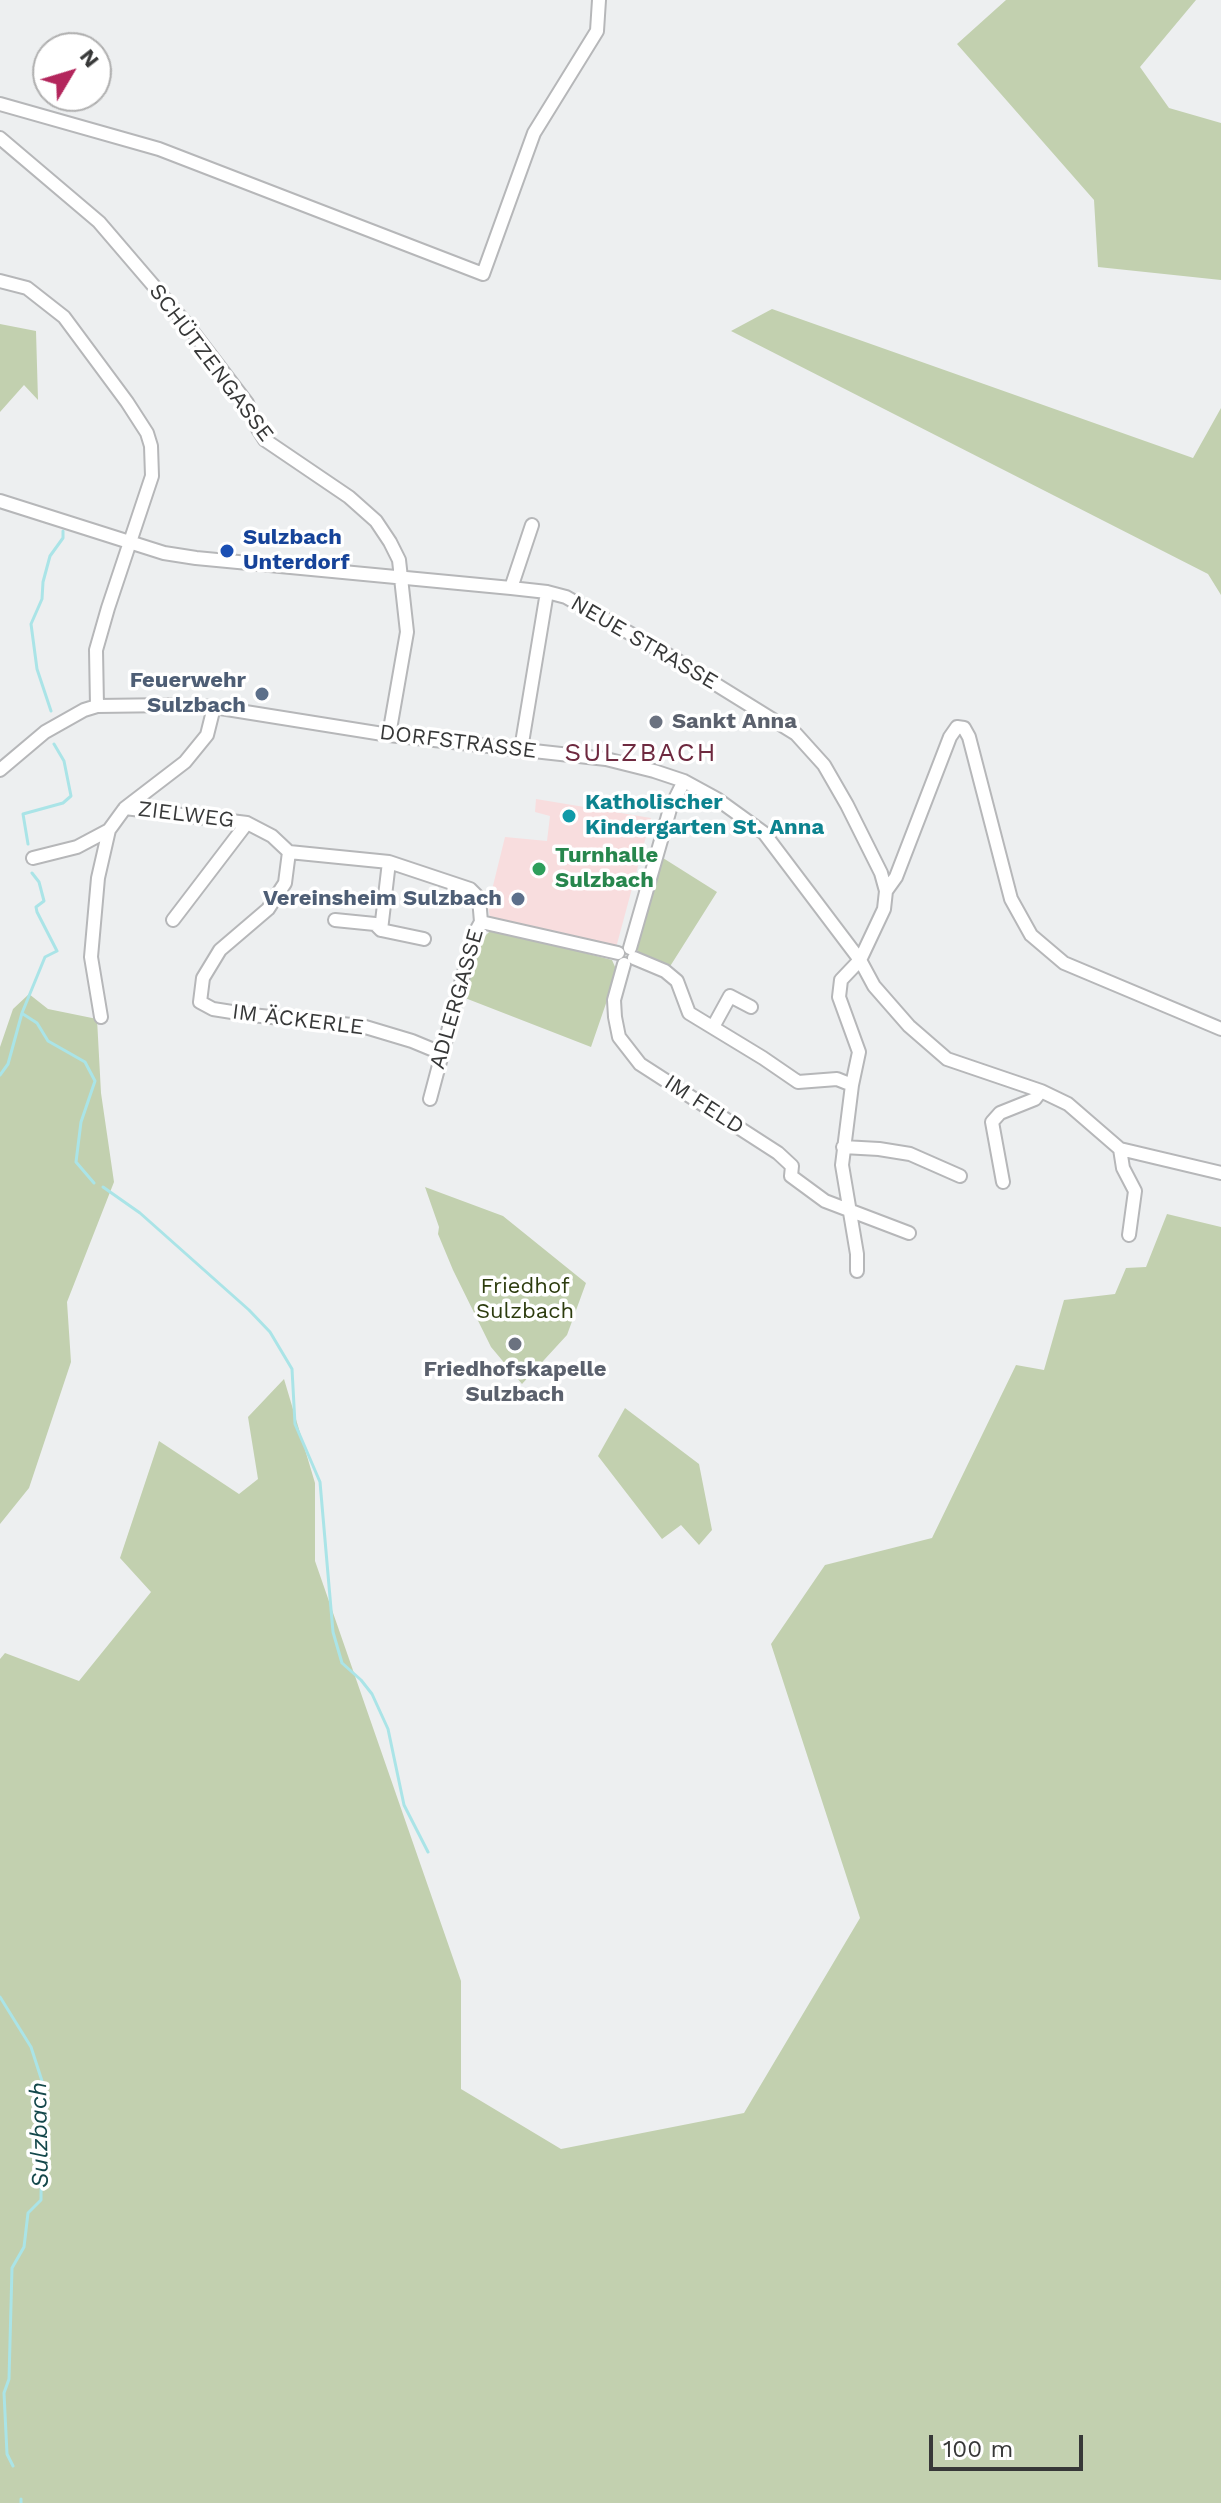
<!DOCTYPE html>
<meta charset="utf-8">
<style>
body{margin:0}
#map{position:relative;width:1221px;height:2503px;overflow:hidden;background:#edeff0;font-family:"Work Sans",sans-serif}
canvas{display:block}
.north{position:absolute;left:32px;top:32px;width:80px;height:80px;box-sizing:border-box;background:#fff;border:2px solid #afafaf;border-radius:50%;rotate:52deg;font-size:22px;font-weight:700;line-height:32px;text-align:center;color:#373838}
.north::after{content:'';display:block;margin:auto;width:28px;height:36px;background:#b3265c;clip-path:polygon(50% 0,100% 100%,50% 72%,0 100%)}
.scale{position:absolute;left:929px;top:2435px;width:154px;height:36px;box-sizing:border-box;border:4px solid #373838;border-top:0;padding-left:10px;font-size:24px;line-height:28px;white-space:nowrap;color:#373838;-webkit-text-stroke:6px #fff;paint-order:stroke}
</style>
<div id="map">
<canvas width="1221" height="2503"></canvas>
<div class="north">N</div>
<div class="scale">100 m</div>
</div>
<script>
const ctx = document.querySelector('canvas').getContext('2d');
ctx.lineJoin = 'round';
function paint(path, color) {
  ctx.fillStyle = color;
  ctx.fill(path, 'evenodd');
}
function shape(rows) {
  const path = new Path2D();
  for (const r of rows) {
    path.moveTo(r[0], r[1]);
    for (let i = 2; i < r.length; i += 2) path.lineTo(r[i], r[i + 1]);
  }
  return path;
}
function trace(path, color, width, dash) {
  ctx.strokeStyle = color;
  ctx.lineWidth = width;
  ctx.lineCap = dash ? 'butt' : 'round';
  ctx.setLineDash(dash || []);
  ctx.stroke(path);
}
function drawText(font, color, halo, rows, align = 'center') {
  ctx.font = font + ' "Work Sans",sans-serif';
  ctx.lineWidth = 7;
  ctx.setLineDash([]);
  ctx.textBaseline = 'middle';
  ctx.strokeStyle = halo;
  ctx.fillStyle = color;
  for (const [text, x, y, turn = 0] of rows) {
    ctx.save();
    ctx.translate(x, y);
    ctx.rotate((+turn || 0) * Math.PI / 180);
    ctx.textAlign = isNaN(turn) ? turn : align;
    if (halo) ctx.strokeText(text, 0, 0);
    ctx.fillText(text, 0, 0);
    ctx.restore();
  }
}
paint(shape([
 [536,799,651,818,617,944,613,950,490,917,488,906,505,837,547,841,550,816,535,812]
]), '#f8ddde');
paint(shape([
 [1006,0,1196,0,1140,67,1169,108,1221,123,1221,280,1098,267,1094,200,957,44],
 [772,309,1193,458,1221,408,1221,595,1208,574,731,331],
 [0,324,36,331,38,400,24,385,0,412],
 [663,858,717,892,669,968,639,954,636,947],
 [492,929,612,960,616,969,612,986,591,1047,465,998,481,940],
 [29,994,48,1009,97,1019,101,1093,114,1182,67,1302,71,1362,29,1488,0,1524,0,1047,13,1009],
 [425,1187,503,1216,586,1283,567,1335,522,1384,491,1347,453,1270,438,1234,439,1227],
 [1167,1214,1221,1227,1221,2503,0,2503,0,1659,5,1653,79,1681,151,1592,120,1558,159,1441,239,1494,258,1479,248,1417,284,1379,315,1483,315,1561,461,1981,461,2089,561,2149,744,2113,860,1918,771,1644,825,1565,932,1538,1016,1365,1044,1370,1064,1300,1115,1294,1126,1268,1146,1267],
 [625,1408,699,1464,712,1530,699,1545,681,1525,662,1539,598,1456]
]), '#c2d0af');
trace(shape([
 [51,711,37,669,31,624,42,599,43,582,50,556,63,538,63,531],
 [28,844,23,814,63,803,71,796,64,761,54,744],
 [23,1014,37,1023,48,1041,85,1062,95,1081,81,1122,76,1162,94,1183],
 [0,1075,8,1064,22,1013,45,957,57,951,37,912,36,907,44,901,39,882,32,873],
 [103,1187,140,1213,249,1310,270,1332,292,1369,295,1424,320,1482,333,1632,342,1663,361,1680,372,1694,388,1729,404,1805,428,1852],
 [0,1997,31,2047,42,2081,41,2200,28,2213,24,2247,12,2268,9,2379,4,2393,7,2454,13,2466],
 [21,2499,21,2503]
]), '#aae4e7', 3);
const minor = shape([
 [0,104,159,149,483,274,534,133,597,31,599,0],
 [0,138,99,222,189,327,247,403,258,429,265,440,349,497,376,521,390,542,399,560,407,632,389,735],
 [0,281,27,288,64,317,127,402,147,433,151,446,152,476,108,608,96,650,97,706],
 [0,501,164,553,196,558,511,588,547,592,566,597,675,659,796,734,824,765,847,805,881,873,886,891,884,909,860,960,841,980,839,997,859,1052,852,1085,842,1165,857,1254,857,1271],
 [511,588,532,525],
 [521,749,547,592],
 [0,770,45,732,84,710,97,706,173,705,214,707,389,735,606,759,654,771,684,781,717,799,764,833,860,960,874,986,909,1026,947,1059,1041,1091,1068,1104,1120,1149,1221,1173],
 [125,808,247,823,272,836,289,852,389,862,470,889,479,898,481,922,476,931,459,990,430,1099],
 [289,852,285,883,268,909,220,950,203,978,200,1002,213,1009,251,1015,362,1026,412,1041,441,1053],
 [33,858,77,847,109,830,125,808,185,762,207,735,214,707],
 [886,891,896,877,950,737,957,727,964,728,969,737,1011,899,1031,935,1064,963,1221,1029],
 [173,920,247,823],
 [335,920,375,924,381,930,424,939],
 [481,922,618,953],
 [381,930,389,862],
 [630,948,670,809,684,781],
 [634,958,665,971,677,981,689,1013,763,1058,798,1082,837,1079,852,1085],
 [624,964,614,1000,615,1017,619,1037,640,1064,778,1153,792,1166,791,1176,825,1201,909,1233],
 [101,1017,91,957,98,878,109,830],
 [713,1027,730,996,751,1007],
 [843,1147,879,1149,910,1154,960,1176],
 [1120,1149,1123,1168,1135,1191,1129,1235],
 [1003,1182,992,1122,1000,1113,1035,1099,1041,1091]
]);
trace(minor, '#b6b7b9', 16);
trace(minor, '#fff', 12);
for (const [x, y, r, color] of [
 [227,551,8,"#1a4fb4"],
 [262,694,8,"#5c6f8a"],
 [656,722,8,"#6b7280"],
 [569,816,8,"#0f9aa8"],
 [539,869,8,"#2e9e5b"],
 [518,899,8,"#5c6f8a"],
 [515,1344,8,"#6b7280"]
]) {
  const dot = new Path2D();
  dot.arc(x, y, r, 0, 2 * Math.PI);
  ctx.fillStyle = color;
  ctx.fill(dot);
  trace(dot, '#fff', 3);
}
drawText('22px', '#373838', '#fff', [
 ["SCHÜTZENGASSE",211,363,53],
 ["NEUE STRASSE",644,643,30],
 ["DORFSTRASSE",458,742,7],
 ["ZIELWEG",186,815,7],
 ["ADLERGASSE",457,999,-74],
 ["IM ÄCKERLE",298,1020,7],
 ["IM FELD",704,1105,33]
]);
drawText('bold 22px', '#164399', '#fff', [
 ["Sulzbach",243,538],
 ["Unterdorf",243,563]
], 'left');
drawText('bold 22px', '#4e5e75', '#fff', [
 ["Feuerwehr",246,681],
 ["Sulzbach",246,706],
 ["Vereinsheim Sulzbach",502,899]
], 'right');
drawText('bold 22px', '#5b616d', '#fff', [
 ["Sankt Anna",672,722],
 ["Friedhofskapelle",515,1370,"center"],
 ["Sulzbach",515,1395,"center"]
], 'left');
drawText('bold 22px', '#0d838f', '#fff', [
 ["Katholischer",585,803],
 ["Kindergarten St. Anna",585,828]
], 'left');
drawText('bold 22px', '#27864d', '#fff', [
 ["Turnhalle",555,856],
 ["Sulzbach",555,881]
], 'left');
drawText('22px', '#2d3c0e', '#fff', [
 ["Friedhof",525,1287],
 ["Sulzbach",525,1312]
]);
drawText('italic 24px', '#14484b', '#fff', [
 ["Sulzbach",40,2135,-91]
]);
ctx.letterSpacing = '2px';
drawText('26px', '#6e293f', '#fff', [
 ["SULZBACH",641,753]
]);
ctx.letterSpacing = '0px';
</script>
